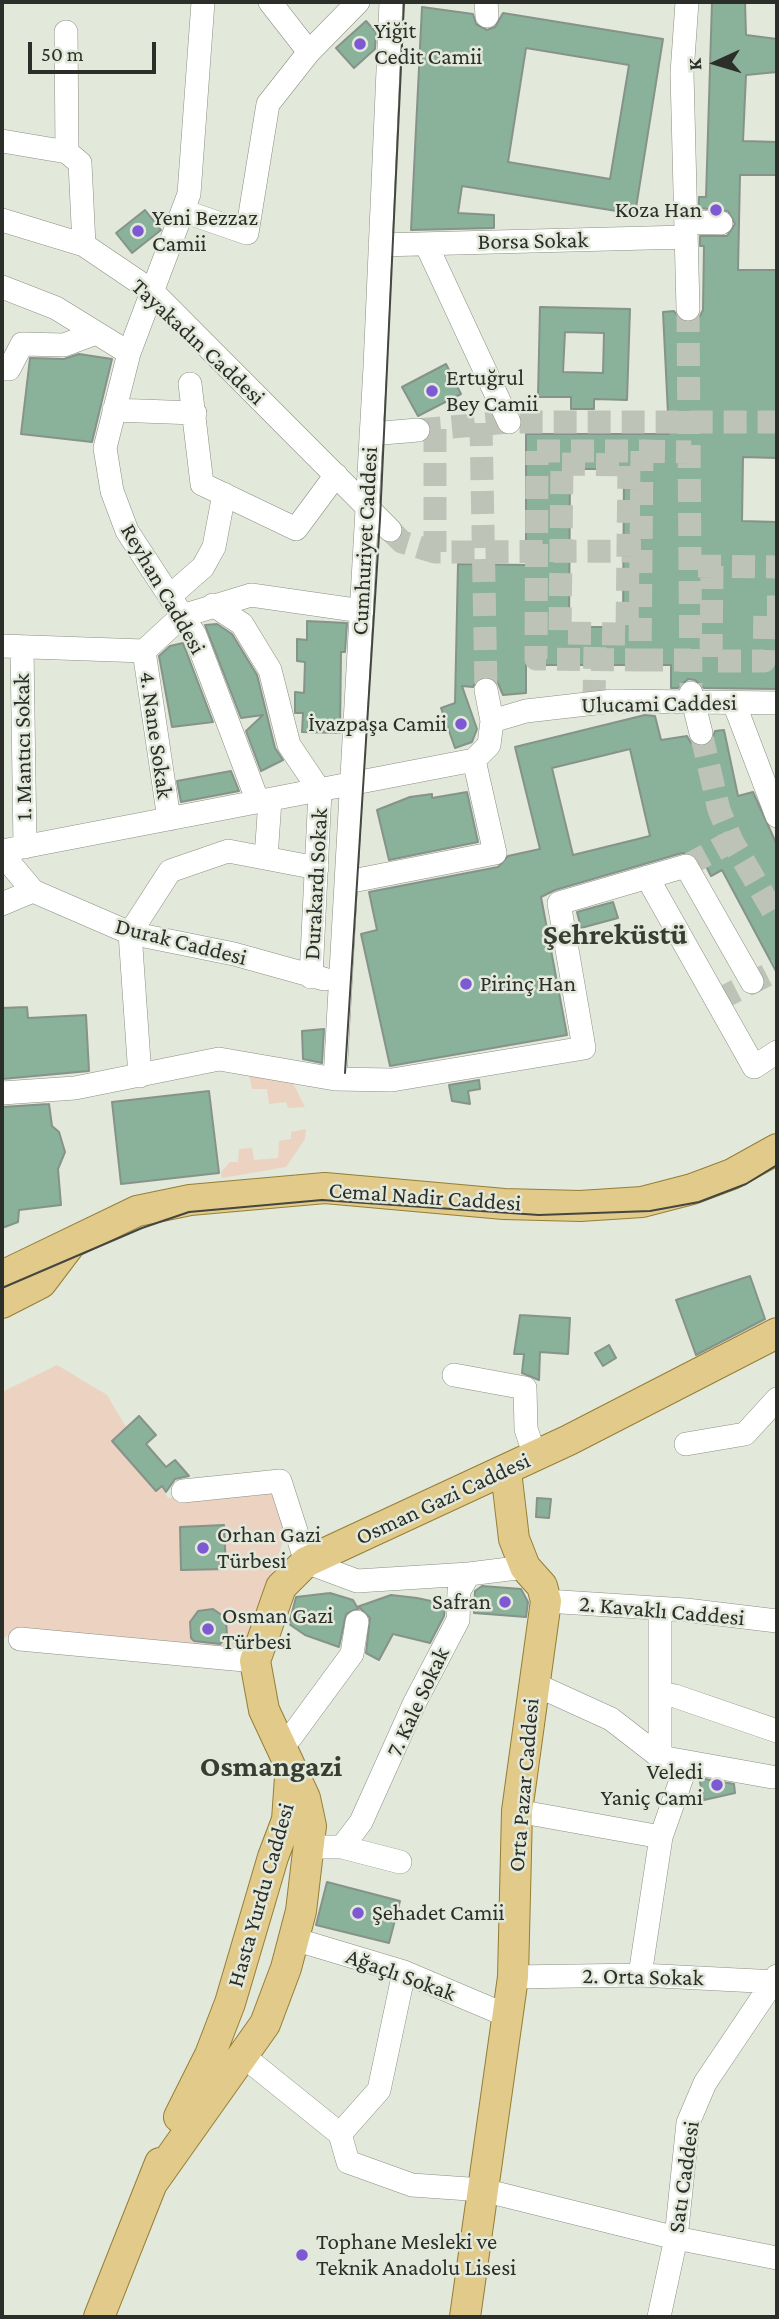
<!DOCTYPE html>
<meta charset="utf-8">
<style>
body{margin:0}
#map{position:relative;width:779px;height:2319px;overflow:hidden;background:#e2e8da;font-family:"Crimson Pro",serif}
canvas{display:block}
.frame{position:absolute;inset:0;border:4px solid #2c2e29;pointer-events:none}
.north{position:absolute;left:681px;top:28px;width:70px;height:70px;-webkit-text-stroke:5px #e2e8da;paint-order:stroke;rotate:266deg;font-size:19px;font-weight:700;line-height:28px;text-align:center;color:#2c2e29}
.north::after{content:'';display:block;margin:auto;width:24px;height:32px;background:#2c2e29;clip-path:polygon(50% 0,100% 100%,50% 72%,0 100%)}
.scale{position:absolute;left:28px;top:42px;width:128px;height:32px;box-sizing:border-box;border:4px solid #2c2e29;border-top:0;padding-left:9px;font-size:21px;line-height:24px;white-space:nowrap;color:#2c2e29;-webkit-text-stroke:5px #e2e8da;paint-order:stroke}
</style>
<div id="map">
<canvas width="779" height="2319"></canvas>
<div class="frame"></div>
<div class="north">K</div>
<div class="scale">50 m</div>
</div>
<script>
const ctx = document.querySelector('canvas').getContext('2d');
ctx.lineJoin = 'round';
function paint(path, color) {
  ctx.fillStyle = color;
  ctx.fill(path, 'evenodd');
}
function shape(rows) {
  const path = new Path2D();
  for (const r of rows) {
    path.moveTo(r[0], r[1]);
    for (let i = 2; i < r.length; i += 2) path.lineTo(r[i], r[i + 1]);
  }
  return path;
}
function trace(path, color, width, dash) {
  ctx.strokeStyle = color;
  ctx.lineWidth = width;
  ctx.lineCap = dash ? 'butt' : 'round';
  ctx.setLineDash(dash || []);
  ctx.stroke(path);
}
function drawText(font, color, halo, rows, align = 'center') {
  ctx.font = font + ' "Crimson Pro",serif';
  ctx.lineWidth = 5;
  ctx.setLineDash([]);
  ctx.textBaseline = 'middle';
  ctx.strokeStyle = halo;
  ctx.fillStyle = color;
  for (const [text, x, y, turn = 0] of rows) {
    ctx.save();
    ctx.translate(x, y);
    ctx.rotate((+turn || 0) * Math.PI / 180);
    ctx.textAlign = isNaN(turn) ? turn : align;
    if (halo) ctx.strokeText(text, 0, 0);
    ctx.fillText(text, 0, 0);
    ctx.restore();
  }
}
paint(shape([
 [249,1073,291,1079,305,1107,288,1108,286,1102,269,1104,267,1089,252,1089],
 [306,1129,305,1139,286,1167,222,1178,221,1172,230,1162,238,1162,239,1149,252,1148,254,1160,278,1158,279,1141,291,1139,291,1132],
 [57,1365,107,1395,168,1498,274,1485,285,1536,245,1650,11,1632,2,1640,2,1392]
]), '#ebd2c1');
const building = shape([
 [712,2,745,2,746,35,777,39,777,72,746,75,743,141,777,142,777,175,740,175,738,270,777,270,777,458,743,457,742,521,777,522,777,689,704,688,695,680,688,679,678,688,671,688,671,665,526,665,526,693,503,695,497,681,490,677,477,679,473,687,462,686,477,729,472,742,455,748,441,708,455,703,458,564,526,565,526,434,669,434,663,312,674,311,681,321,688,323,700,316,703,310,704,246,700,246,700,236,727,236,735,224,728,211,699,208,699,197,706,197,712,2],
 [570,469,624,469,623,627,569,627,570,469],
 [422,7,473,14,476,24,487,30,495,27,503,13,663,39,635,214,462,186,458,213,494,215,494,228,411,230,422,7],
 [526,48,629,65,610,179,508,162,526,48],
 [366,21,376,32,375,49,354,68,336,48,366,21],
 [145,210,161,230,132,253,116,233,145,210],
 [540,307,630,309,627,400,594,399,594,409,571,409,571,397,538,397,540,307],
 [565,332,604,333,603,373,563,372,565,332],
 [79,354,112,359,92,442,21,434,30,358,64,359,79,354],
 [446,364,461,394,418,416,402,387,446,364],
 [307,621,347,623,345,652,341,652,340,733,302,732,303,713,295,713,295,692,304,693,305,662,297,661,297,639,307,640,307,621],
 [217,624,232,634,257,675,275,748,283,760,261,771,246,731,263,715,241,718,205,625,217,624],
 [183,643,213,722,172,727,159,656,170,646,183,643],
 [645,715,655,716,661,740,687,736,691,743,704,747,711,743,715,731,724,730,738,796,753,792,777,845,777,973,722,870,711,876,702,858,682,853,555,890,541,897,567,1035,390,1066,361,934,377,930,369,892,498,867,508,856,540,849,515,747,645,715],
 [630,749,650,836,573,855,552,768,630,749],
 [231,771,239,791,181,802,177,781,231,771],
 [467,792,478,842,389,860,377,810,410,797,432,794,432,798,467,792],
 [613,902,618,918,581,928,577,912,613,902],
 [27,1007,28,1018,86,1015,89,1071,2,1079,2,1008,27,1007],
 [324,1029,322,1063,303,1059,302,1031,324,1029],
 [479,1080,480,1089,468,1091,470,1104,452,1101,449,1085,479,1080],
 [209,1091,219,1173,121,1184,112,1102,209,1091],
 [49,1104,52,1126,59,1132,65,1152,58,1169,61,1205,19,1210,18,1222,2,1228,2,1107,49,1104],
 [750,1276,765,1319,696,1355,676,1300,750,1276],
 [520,1315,570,1318,568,1354,540,1352,539,1380,522,1373,524,1354,514,1354,520,1315],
 [609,1345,616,1358,603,1366,595,1353,609,1345],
 [139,1416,156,1435,146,1444,166,1467,175,1460,189,1476,175,1479,166,1492,162,1486,156,1491,112,1441,139,1416],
 [537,1498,551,1499,549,1518,536,1517,537,1498],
 [224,1525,226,1569,181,1570,180,1527,224,1525],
 [482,1586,521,1589,528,1602,526,1617,474,1613,475,1591,482,1586],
 [330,1593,353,1600,357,1607,391,1595,417,1598,445,1604,444,1616,430,1643,393,1634,379,1660,366,1653,370,1618,360,1608,346,1614,339,1647,305,1635,289,1624,296,1597,330,1593],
 [213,1609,226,1618,227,1637,220,1644,194,1641,191,1638,190,1622,198,1611,213,1609],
 [699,1778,734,1784,735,1793,704,1800,699,1778],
 [327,1882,400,1901,389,1943,316,1925,327,1882]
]);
paint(building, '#8ab199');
trace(building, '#86938a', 2);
trace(shape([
 [688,309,691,693],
 [481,423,486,690],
 [435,429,435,552],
 [418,430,509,422,777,422],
 [537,451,642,451,640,660,536,659,537,451],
 [642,451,691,452],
 [562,464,629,465,627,634,560,633,562,464],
 [390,530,402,542,435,552,641,551],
 [698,566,777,567],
 [712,566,711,661,764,661,765,607,777,607],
 [640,660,691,660],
 [594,703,595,647],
 [701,733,719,810,732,841,777,918],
 [686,866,732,841],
 [716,1001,777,970]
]), '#bec3b7', 23, [23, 11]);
const minor = shape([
 [203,2,189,194,129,353,105,448,112,491,127,531,195,635,258,802],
 [270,2,309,52],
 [486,2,487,16],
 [687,2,682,73,688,309],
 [66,32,67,152],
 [2,141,67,152,80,163,84,245],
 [183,211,247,233,268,104,309,52,358,2],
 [2,220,84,245,152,291,390,530],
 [686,222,721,223],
 [426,244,509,422],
 [380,245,686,237],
 [2,287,56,308,129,353],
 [2,369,9,369,22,344,64,345,96,333],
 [190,384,202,484,296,529,336,475],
 [114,410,195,413],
 [371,434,418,430],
 [170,596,203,567,214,547,224,494],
 [213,605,242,624,270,670,289,745,320,791,311,977],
 [2,646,144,651,182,616,251,595,362,611],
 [22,647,25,847],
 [144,651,169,819],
 [486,690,492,721],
 [691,693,701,733],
 [734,703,777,816],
 [2,851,474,760,489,745,492,721,526,711,613,701,777,703],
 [2,854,33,891,130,933,234,954,324,979],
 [266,858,270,800],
 [647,877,754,1067,777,1052],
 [347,882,495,853,474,760],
 [2,904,33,891],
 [140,1076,130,933,170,871,228,851,317,868],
 [335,1079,375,367,391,2],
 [2,1093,75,1088,219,1059,335,1079,392,1080,584,1048,559,903,686,866,752,982],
 [454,1375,525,1388,526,1429,535,1456],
 [686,1444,745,1434,777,1399],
 [183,1491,280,1481,306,1562,357,1581,469,1574],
 [546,1601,686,1610,777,1621],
 [20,1639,255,1661],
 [532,1683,611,1719,660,1757,772,1777],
 [660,1694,675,1696,777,1731],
 [291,1737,352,1654,357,1622],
 [660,1757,660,1609],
 [517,1811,661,1837],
 [309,1847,342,1847,361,1822,415,1702,458,1620,459,1591,469,1574,525,1567],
 [342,1847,400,1862],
 [294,1939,404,1972,508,2016],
 [640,1975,661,1837,687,1763],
 [513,1977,640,1975,777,1982],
 [242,2055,340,2134],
 [340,2134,348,2162,412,2185,483,2190,676,2238,777,2258],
 [340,2134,379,2090,404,1972],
 [659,2317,676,2238,688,2123,705,2083,777,1976]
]);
const major = shape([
 [2,1276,137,1211,190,1200,325,1188,504,1204,580,1206,642,1202,692,1189,732,1174,777,1149],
 [2,1303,41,1283,69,1246],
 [179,2117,210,2055,230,2003,273,1857,287,1820,290,1777],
 [153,2182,265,2024,286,1968,301,1911,311,1826,305,1798,264,1710,255,1661,281,1587,306,1562,569,1440,777,1333],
 [99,2317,160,2163],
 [465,2317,513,1977,517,1811,546,1601,542,1586,525,1567,514,1539,506,1471]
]);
trace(minor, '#8a8f82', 24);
trace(major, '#957e35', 32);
trace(minor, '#fff', 23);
trace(major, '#e2cb8a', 30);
trace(shape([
 [345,1073,380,519,404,2],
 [2,1288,142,1228,189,1212,322,1200,539,1215,650,1211,699,1202,746,1184,777,1165]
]), '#444640', 2);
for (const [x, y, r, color] of [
 [360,44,7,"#7d59d3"],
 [716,210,7,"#7d59d3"],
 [138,231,7,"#7d59d3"],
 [432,391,7,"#7d59d3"],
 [461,724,7,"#7d59d3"],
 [466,984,7,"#7d59d3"],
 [203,1548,7,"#7d59d3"],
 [505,1602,7,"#7d59d3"],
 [208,1629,7,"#7d59d3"],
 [717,1785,7,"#7d59d3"],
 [358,1913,7,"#7d59d3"],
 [302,2255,7,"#7d59d3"]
]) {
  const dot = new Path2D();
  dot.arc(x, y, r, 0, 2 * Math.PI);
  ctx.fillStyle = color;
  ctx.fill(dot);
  trace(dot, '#e2e8da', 2.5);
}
drawText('23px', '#2c2e29', '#e2e8da', [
 ["Yiğit",374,31],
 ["Cedit Camii",374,57],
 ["Koza Han",702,210,"right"],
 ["Yeni Bezzaz",152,218],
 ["Camii",152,244],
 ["Ertuğrul",446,378],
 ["Bey Camii",446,404],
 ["İvazpaşa Camii",447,724,"right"],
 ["Pirinç Han",480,984],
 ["Orhan Gazi",217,1535],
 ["Türbesi",217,1561],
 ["Safran",491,1602,"right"],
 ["Osman Gazi",222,1616],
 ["Türbesi",222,1642],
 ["Veledi",703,1772,"right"],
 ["Yaniç Cami",703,1798,"right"],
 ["Şehadet Camii",372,1913],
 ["Tophane Mesleki ve",316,2242],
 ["Teknik Anadolu Lisesi",316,2268]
], 'left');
drawText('23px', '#2c2e29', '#e2e8da', [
 ["Borsa Sokak",533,241,-1],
 ["Tayakadın Caddesi",198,342,43],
 ["Cumhuriyet Caddesi",365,541,-87],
 ["Reyhan Caddesi",163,589,60],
 ["Ulucami Caddesi",659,704,-1],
 ["4. Nane Sokak",156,735,82],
 ["1. Mantıcı Sokak",23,747,-91],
 ["Durakardı Sokak",316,884,-87],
 ["Durak Caddesi",181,942,14],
 ["Cemal Nadir Caddesi",425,1197,4],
 ["Osman Gazi Caddesi",443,1499,-25],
 ["2. Kavaklı Caddesi",662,1611,5],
 ["7. Kale Sokak",418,1702,-65],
 ["Orta Pazar Caddesi",524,1785,-85],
 ["Hasta Yurdu Caddesi",261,1895,-74],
 ["Ağaçlı Sokak",401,1975,20],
 ["2. Orta Sokak",643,1977,1],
 ["Satı Caddesi",684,2177,-82]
]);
drawText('bold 30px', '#383c31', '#e2e8da', [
 ["Şehreküstü",615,935],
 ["Osmangazi",271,1767]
]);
</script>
